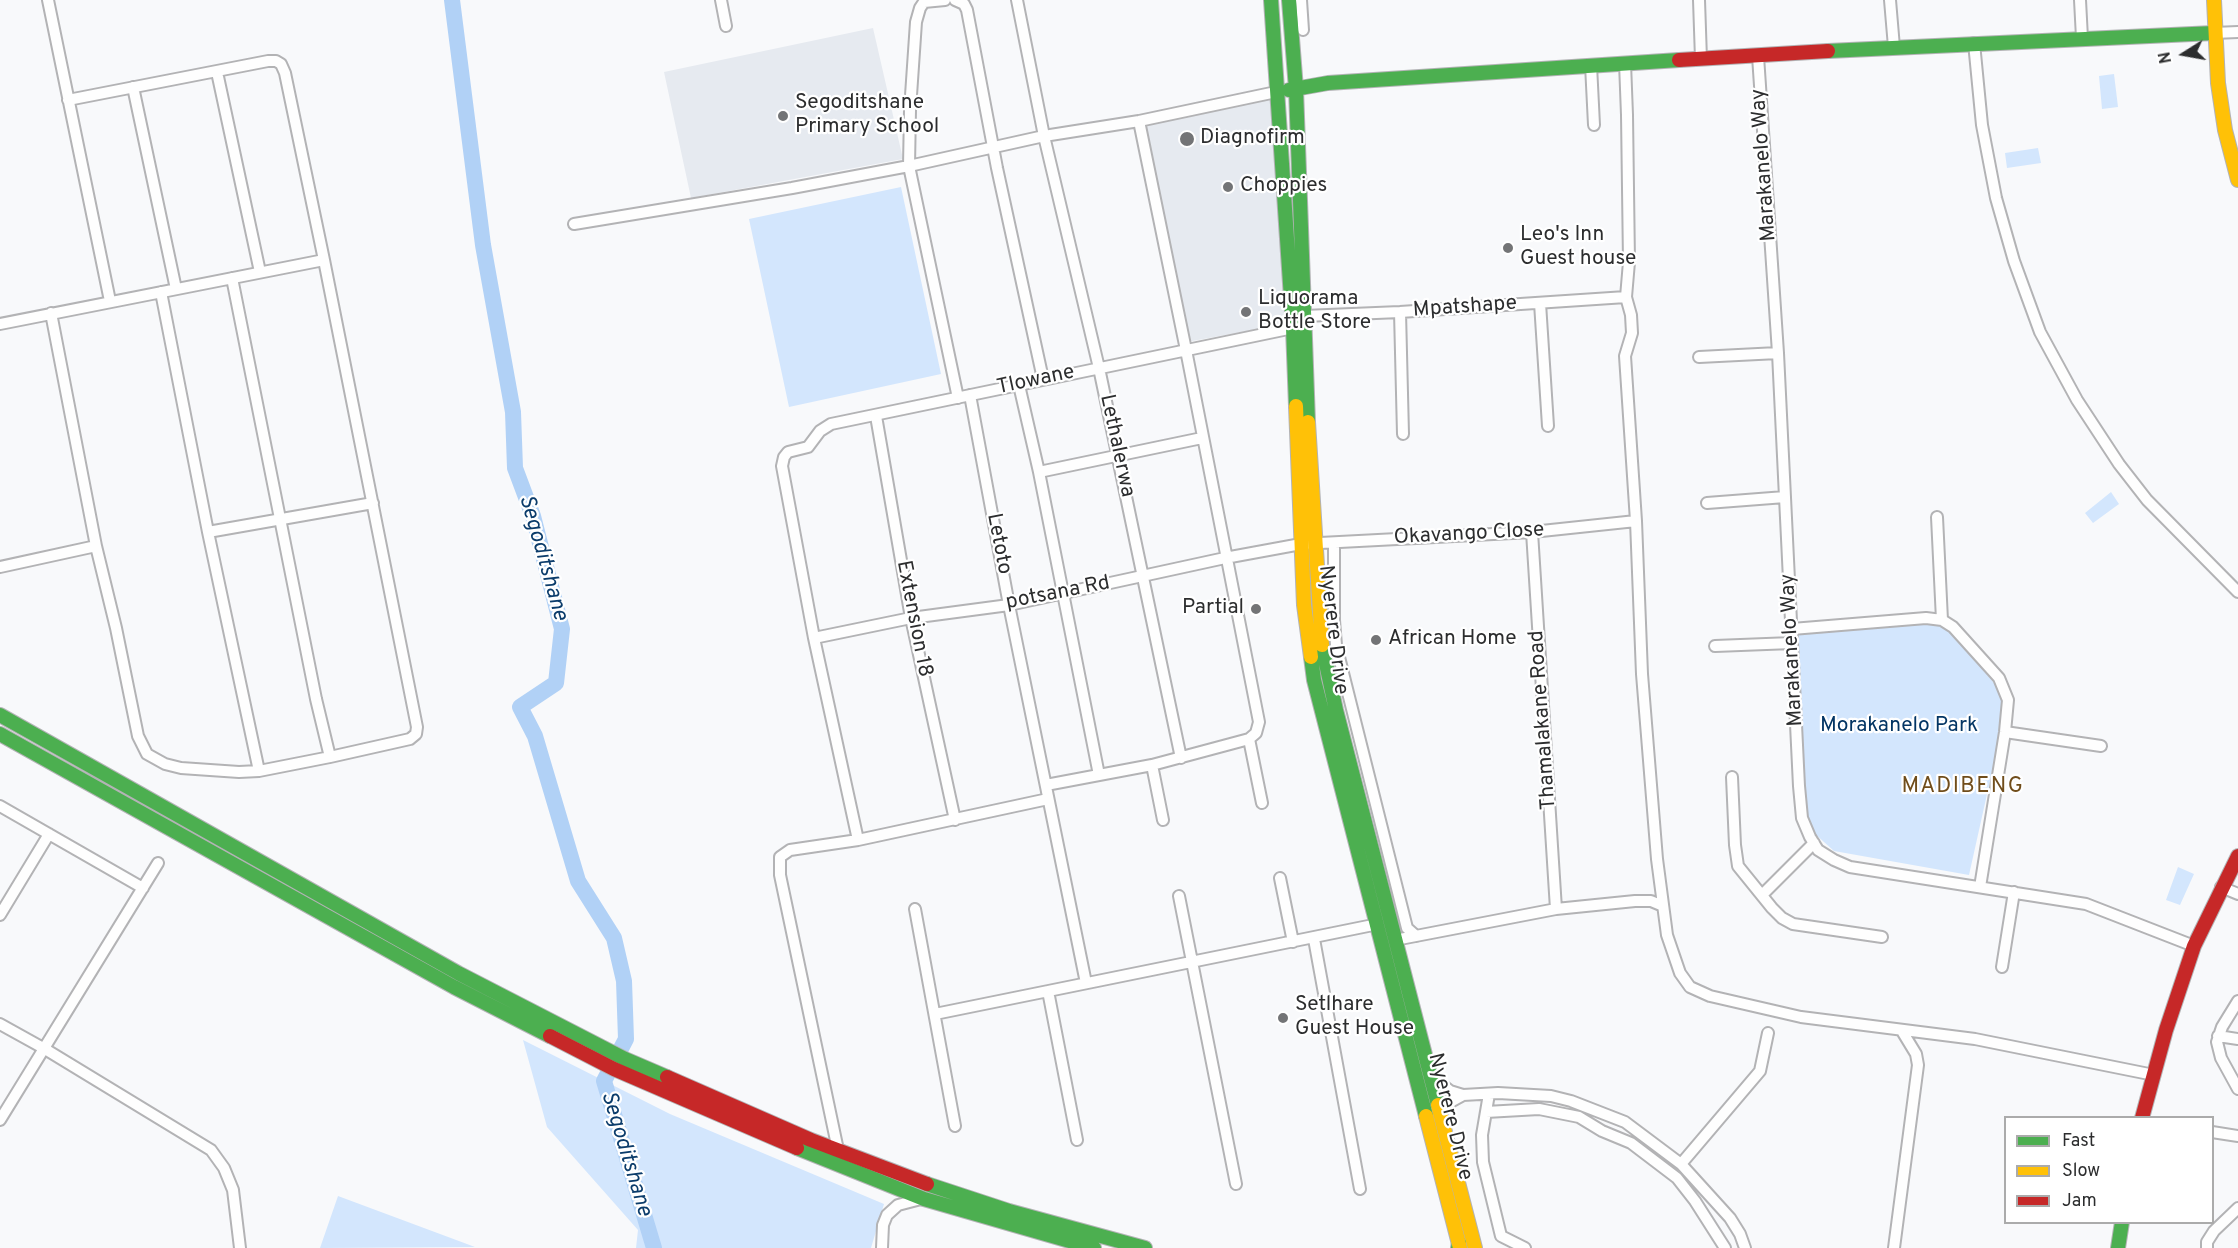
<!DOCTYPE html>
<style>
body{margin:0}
#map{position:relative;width:2238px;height:1248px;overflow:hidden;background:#f8f9fb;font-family:Overpass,sans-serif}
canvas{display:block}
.legend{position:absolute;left:2004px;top:1116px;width:210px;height:108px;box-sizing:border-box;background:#fff;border:2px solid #ababab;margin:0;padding:8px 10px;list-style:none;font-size:18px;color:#2c2d2e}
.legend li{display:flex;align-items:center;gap:12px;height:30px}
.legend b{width:30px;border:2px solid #ababab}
.north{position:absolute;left:2154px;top:24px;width:60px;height:60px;-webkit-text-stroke:4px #fff;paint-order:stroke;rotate:259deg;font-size:16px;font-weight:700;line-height:24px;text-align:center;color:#2c2d2e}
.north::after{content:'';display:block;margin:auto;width:21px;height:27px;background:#2c2d2e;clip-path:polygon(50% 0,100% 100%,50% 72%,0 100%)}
</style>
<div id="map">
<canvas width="2238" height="1248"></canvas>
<ul class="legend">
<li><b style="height:8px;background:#4caf50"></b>Fast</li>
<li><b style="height:8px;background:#ffc107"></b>Slow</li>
<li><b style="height:8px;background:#c62828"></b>Jam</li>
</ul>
<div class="north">N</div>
</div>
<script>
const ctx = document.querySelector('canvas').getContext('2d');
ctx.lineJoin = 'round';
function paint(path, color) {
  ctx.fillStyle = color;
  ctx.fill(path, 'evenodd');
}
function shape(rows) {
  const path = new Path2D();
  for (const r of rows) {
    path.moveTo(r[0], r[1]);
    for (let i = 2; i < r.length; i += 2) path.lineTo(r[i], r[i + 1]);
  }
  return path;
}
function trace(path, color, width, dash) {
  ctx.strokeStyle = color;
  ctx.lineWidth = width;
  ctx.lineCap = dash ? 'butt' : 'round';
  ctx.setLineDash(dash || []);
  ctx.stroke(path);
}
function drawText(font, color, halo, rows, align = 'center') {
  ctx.font = font + ' Overpass,sans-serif';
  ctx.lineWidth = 4.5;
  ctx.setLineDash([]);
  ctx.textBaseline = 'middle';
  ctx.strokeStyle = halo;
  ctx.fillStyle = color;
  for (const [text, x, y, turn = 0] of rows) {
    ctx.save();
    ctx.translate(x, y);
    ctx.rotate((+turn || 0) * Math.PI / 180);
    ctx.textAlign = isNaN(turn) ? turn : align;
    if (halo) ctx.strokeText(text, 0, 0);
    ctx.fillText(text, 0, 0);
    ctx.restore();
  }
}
paint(shape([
 [873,28,903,159,691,198,664,72],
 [1279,94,1291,323,1187,342,1154,166,1143,116]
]), '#e6eaf0');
paint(shape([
 [2114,74,2118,107,2102,109,2099,76],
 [2038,148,2041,163,2007,168,2005,153],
 [901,187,941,374,789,407,749,219],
 [2111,492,2119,504,2093,523,2085,513],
 [1942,620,2008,700,1969,875,1834,851,1814,833,1802,818,1792,630],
 [2178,867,2194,874,2180,905,2166,900],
 [523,1040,670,1114,884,1204,871,1248,636,1248,638,1230,547,1127],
 [338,1196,475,1247,320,1248]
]), '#d3e6fd');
trace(shape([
 [452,0,483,245,513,412,515,468,533,516,562,629,556,683,520,707,535,736,578,881,614,938,624,981,626,1039,604,1081,654,1248]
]), '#b1d1f6', 16);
const street = shape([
 [48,0,110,301],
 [721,0,726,26],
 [945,0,924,2,920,8,916,22,910,110,909,166,958,398],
 [955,0,964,4,967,10,997,168,1043,379],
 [1017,0,1044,136,1099,368,1181,758],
 [1301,0,1303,30],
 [1699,0,1701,59],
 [1890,0,1894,47],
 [2080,0,2082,38],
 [2214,33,2238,32],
 [1974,43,1982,125,1996,198,2014,261,2040,332,2077,400,2119,464,2147,500,2238,592],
 [1758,56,1778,353,1799,786,1802,818,1810,837,1818,850,1834,860,1850,867,2086,904,2194,946],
 [1625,63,1627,115,1629,262,1626,297,1631,315,1632,333,1625,356,1636,521,1642,674,1657,859,1667,935,1680,973,1690,987,1710,996,1801,1017,1975,1039,2154,1075],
 [1591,65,1594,125],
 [217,72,260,272],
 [133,87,176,289],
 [68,100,268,61,276,61,281,64,285,73,324,260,417,727,416,734,410,739,330,757,316,699,232,278],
 [574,224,792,188,909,166,1044,136,1139,121,1276,92],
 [161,292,208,532,259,771],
 [1540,303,1548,426],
 [1400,312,1403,434],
 [1304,316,1400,312,1626,297],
 [0,324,324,260],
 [1699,357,1778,353],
 [1019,385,1039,472,1099,775],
 [970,395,1009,605,1086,983],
 [876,416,911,618,955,820],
 [1039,472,1202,438],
 [1707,503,1785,497],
 [1937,517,1942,620],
 [208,532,373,503],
 [1532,532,1556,909],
 [1334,543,1334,620,1336,645,1407,928,1416,936],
 [96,546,116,628,138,736,147,754,165,764,181,768,239,772,259,771,330,757],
 [0,567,96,546,51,313],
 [1792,629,1926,618,1942,620,1953,627,1999,678,2008,700,2005,732,1980,887],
 [814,638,911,618,1009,605,1225,558,1301,544,1532,532,1636,521],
 [1715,646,1792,643],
 [2005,732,2101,746],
 [1249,739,1262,803],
 [1152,765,1163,820],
 [1732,777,1735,845,1738,866,1772,908,1782,918,1793,924,1882,937],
 [1046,785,1152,765,1249,739,1256,733,1259,722,1186,350,1139,121],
 [0,806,143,888],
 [858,840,814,638,782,466,784,457,788,452,808,447,820,431,831,424,1293,328],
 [1280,878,1293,942],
 [2221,887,2238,894],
 [1762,895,1814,843],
 [1179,896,1236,1184],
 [915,909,955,1126],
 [0,915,49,834],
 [1314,939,1360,1189],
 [1395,940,1556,909,1635,901,1651,901,1663,906],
 [2002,967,2014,892],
 [1048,991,1077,1140],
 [2238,1001,2222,1027,2217,1042,2221,1058,2238,1089],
 [935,1014,1378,924],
 [0,1024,45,1049,211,1150,224,1168,233,1190,240,1248],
 [2218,1036,2238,1039],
 [1430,1075,1450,1091,1463,1095,1498,1093,1551,1096,1571,1101,1625,1122,1681,1164,1730,1218,1740,1234,1745,1248],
 [1489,1094,1482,1135,1483,1162,1501,1236,1525,1248],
 [1486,1112,1539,1109,1579,1117,1602,1131,1631,1143,1677,1178,1695,1201,1725,1248],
 [1440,1114,1452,1101,1463,1095],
 [0,1120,158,863],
 [2212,1132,2238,1136],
 [838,1150,780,875,780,857,790,850,858,840,1048,799],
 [1681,1164,1760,1071,1768,1033],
 [882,1248,883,1225,887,1215,898,1205,921,1199],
 [1894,1248,1918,1065,1916,1054,1902,1031],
 [2207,1248,2207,1242,2214,1231,2238,1208]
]);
const fast = shape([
 [1271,0,1293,328,1296,406],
 [1289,0,1296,89,1308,422],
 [1828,51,2214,33],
 [1289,90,1328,83,1679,60],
 [1322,645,1336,710,1438,1105],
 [1311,657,1314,680,1426,1116],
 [0,715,458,973,625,1059,667,1077],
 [0,734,454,987,550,1036],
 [797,1148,924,1199,1094,1248],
 [927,1184,1009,1211,1145,1248],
 [1458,1248,1459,1243],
 [2118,1248,2122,1222]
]);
const slow = shape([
 [2214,0,2218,83,2225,130,2238,180],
 [1296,406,1304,605,1311,657],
 [1308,422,1322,645],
 [1438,1105,1475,1248],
 [1426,1116,1460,1248]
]);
const jam = shape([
 [1679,60,1828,51],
 [550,1036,614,1069,797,1148],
 [667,1077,811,1140,927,1184],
 [2142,1118,2166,1030,2194,946,2238,856]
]);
trace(street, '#b3b3b5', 14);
trace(fast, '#b3b3b5', 16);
trace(slow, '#b3b3b5', 16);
trace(jam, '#b3b3b5', 16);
trace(street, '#fefefe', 10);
trace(fast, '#4caf50', 14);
trace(slow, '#ffc107', 14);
trace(jam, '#c62828', 14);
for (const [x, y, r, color] of [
 [783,116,6,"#737476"],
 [1187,139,8,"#737476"],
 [1228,187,6,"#737476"],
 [1508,248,6,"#737476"],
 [1246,312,6,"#737476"],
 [1256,609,6,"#737476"],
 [1376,640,6,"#737476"],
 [1283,1018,6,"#737476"]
]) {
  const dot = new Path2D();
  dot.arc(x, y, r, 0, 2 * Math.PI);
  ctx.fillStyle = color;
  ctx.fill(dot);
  trace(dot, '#fff', 2);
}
drawText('21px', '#2c2d2e', '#fff', [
 ["Segoditshane",795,104],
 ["Primary School",795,128],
 ["Diagnofirm",1200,139],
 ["Choppies",1240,187],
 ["Leo's Inn",1520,236],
 ["Guest house",1520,260],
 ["Liquorama",1258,300],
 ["Bottle Store",1258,324],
 ["Partial",1244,609,"right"],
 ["African Home",1388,640],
 ["Setlhare",1295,1006],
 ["Guest House",1295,1030]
], 'left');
drawText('21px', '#2c2d2e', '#fff', [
 ["Marakanelo Way",1765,165,-94],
 ["Mpatshape",1465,308,-4],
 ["Tlowane",1036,381,-12],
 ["Lethalerwa",1116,446,78],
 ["Okavango Close",1469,535,-3],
 ["Letoto",998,544,79],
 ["potsana Rd",1058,594,-11],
 ["Extension 18",913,619,79],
 ["Nyerere Drive",1332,630,83],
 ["Marakanelo Way",1793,650,-93],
 ["Thamalakane Road",1544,720,-94],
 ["Nyerere Drive",1449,1117,76]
]);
drawText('21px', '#033564', '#fff', [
 ["Morakanelo Park",1899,727]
]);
drawText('italic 22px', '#0b3c6b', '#fff', [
 ["Segoditshane",542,558,74],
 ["Segoditshane",625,1154,73]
]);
ctx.letterSpacing = '1.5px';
drawText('22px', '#704d1b', '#fff', [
 ["MADIBENG",1963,788]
]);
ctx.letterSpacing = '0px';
</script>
